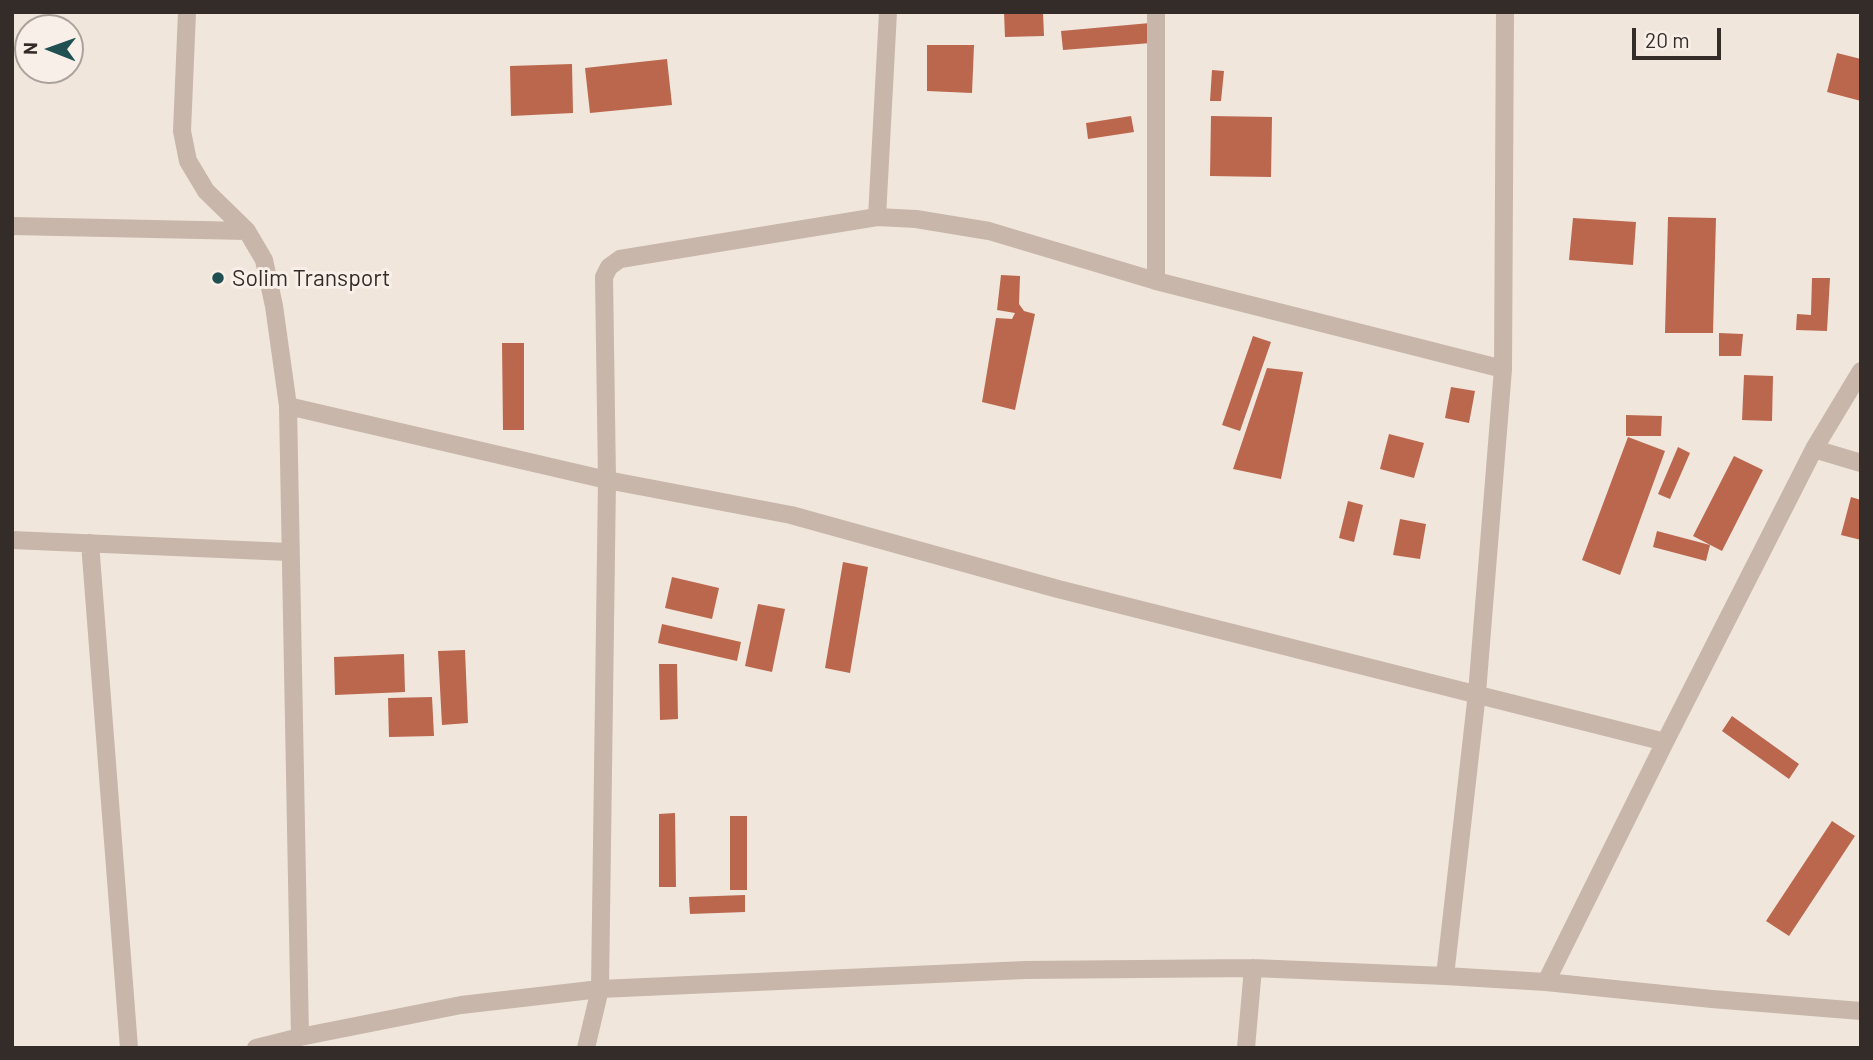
<!DOCTYPE html>
<style>
body{margin:0}
#map{position:relative;width:1873px;height:1060px;overflow:hidden;background:#f0e6dc;font-family:Barlow,sans-serif}
canvas{display:block}
.frame{position:absolute;inset:0;border:14px solid #342c28;pointer-events:none}
.north{position:absolute;left:14px;top:14px;width:70px;height:70px;box-sizing:border-box;background:#f8f0e8;border:2px solid #aaa29b;border-radius:50%;rotate:271deg;font-size:19px;font-weight:700;line-height:28px;text-align:center;color:#342c28}
.north::after{content:'';display:block;margin:auto;width:24px;height:32px;background:#215052;clip-path:polygon(50% 0,100% 100%,50% 72%,0 100%)}
.scale{position:absolute;left:1632px;top:28px;width:89px;height:32px;box-sizing:border-box;border:4px solid #342c28;border-top:0;padding-left:9px;font-size:21px;line-height:24px;white-space:nowrap;color:#342c28;-webkit-text-stroke:5px #f8f0e8;paint-order:stroke}
</style>
<div id="map">
<canvas width="1873" height="1060"></canvas>
<div class="frame"></div>
<div class="north">N</div>
<div class="scale">20 m</div>
</div>
<script>
const ctx = document.querySelector('canvas').getContext('2d');
ctx.lineJoin = 'round';
function paint(path, color) {
  ctx.fillStyle = color;
  ctx.fill(path, 'evenodd');
}
function shape(rows) {
  const path = new Path2D();
  for (const r of rows) {
    path.moveTo(r[0], r[1]);
    for (let i = 2; i < r.length; i += 2) path.lineTo(r[i], r[i + 1]);
  }
  return path;
}
function trace(path, color, width, dash) {
  ctx.strokeStyle = color;
  ctx.lineWidth = width;
  ctx.lineCap = dash ? 'butt' : 'round';
  ctx.setLineDash(dash || []);
  ctx.stroke(path);
}
function drawText(font, color, halo, rows, align = 'center') {
  ctx.font = font + ' Barlow,sans-serif';
  ctx.lineWidth = 6;
  ctx.setLineDash([]);
  ctx.textBaseline = 'middle';
  ctx.strokeStyle = halo;
  ctx.fillStyle = color;
  for (const [text, x, y, turn = 0] of rows) {
    ctx.save();
    ctx.translate(x, y);
    ctx.rotate((+turn || 0) * Math.PI / 180);
    ctx.textAlign = isNaN(turn) ? turn : align;
    if (halo) ctx.strokeText(text, 0, 0);
    ctx.fillText(text, 0, 0);
    ctx.restore();
  }
}
paint(shape([
 [1004,12,1043,12,1044,36,1005,37],
 [1150,23,1151,43,1063,50,1061,31],
 [927,45,974,45,972,93,927,91],
 [1837,53,1861,59,1861,101,1827,92],
 [667,59,672,105,590,113,585,68],
 [572,64,573,113,511,116,510,66],
 [1212,70,1224,71,1221,101,1210,101],
 [1131,116,1134,132,1088,139,1086,123],
 [1211,116,1272,117,1271,177,1210,176],
 [1668,217,1716,218,1713,333,1665,333],
 [1573,218,1636,222,1633,265,1569,260],
 [1001,275,1020,276,1019,304,1024,311,1035,314,1015,410,982,402,996,318,1012,319,1015,313,997,310],
 [1812,278,1830,278,1827,331,1796,330,1797,314,1811,315],
 [1719,333,1743,334,1741,356,1719,356],
 [1253,336,1271,342,1240,431,1222,425],
 [502,343,524,343,524,430,503,430],
 [1267,368,1303,372,1281,479,1233,469],
 [1744,375,1773,376,1772,421,1742,420],
 [1451,387,1475,391,1469,423,1445,418],
 [1626,415,1662,416,1661,436,1626,436],
 [1389,434,1424,443,1414,478,1380,469],
 [1628,437,1665,451,1620,575,1582,560],
 [1678,447,1690,453,1670,499,1658,494],
 [1734,456,1763,470,1722,551,1693,536],
 [1851,497,1861,500,1861,540,1841,535],
 [1348,501,1363,505,1354,542,1339,538],
 [1400,519,1426,524,1420,559,1393,555],
 [1657,531,1710,545,1706,561,1653,547],
 [843,562,868,567,850,673,825,668],
 [672,577,719,588,712,619,665,608],
 [758,604,785,609,772,672,745,666],
 [662,624,741,642,737,661,658,643],
 [465,650,468,723,442,725,438,651],
 [404,654,405,692,335,695,334,657],
 [659,664,677,664,678,719,660,720],
 [432,697,434,736,389,737,388,698],
 [1732,716,1799,764,1789,779,1722,731],
 [675,813,676,887,659,887,659,814],
 [730,816,747,816,747,890,730,890],
 [1832,821,1855,836,1789,936,1766,921],
 [745,895,745,912,690,914,689,897]
]), '#bb674e');
trace(shape([
 [187,12,182,131,188,161,206,191,247,231,264,260,274,306,288,406,300,1037],
 [1156,12,1156,281,1503,369],
 [877,217,888,12],
 [12,226,247,231],
 [288,406,607,480,791,515,1058,589,1665,742],
 [1814,449,1861,463],
 [12,540,289,552],
 [90,543,129,1048],
 [1445,976,1477,693,1503,369,1505,12],
 [1546,982,1665,742,1814,449,1861,371],
 [256,1048,300,1037,461,1005,600,989,1025,970,1253,968,1445,976,1546,982,1712,999,1861,1011],
 [586,1048,600,989,607,480,604,277,609,267,620,259,877,217,916,219,989,231,1156,281],
 [1246,1048,1253,968]
]), '#c7b6a9', 18);
for (const [x, y, r, color] of [
 [218,278,7,"#215052"]
]) {
  const dot = new Path2D();
  dot.arc(x, y, r, 0, 2 * Math.PI);
  ctx.fillStyle = color;
  ctx.fill(dot);
  trace(dot, '#f8f0e8', 2.5);
}
drawText('23px', '#342c28', '#f8f0e8', [
 ["Solim Transport",232,278]
], 'left');
</script>
